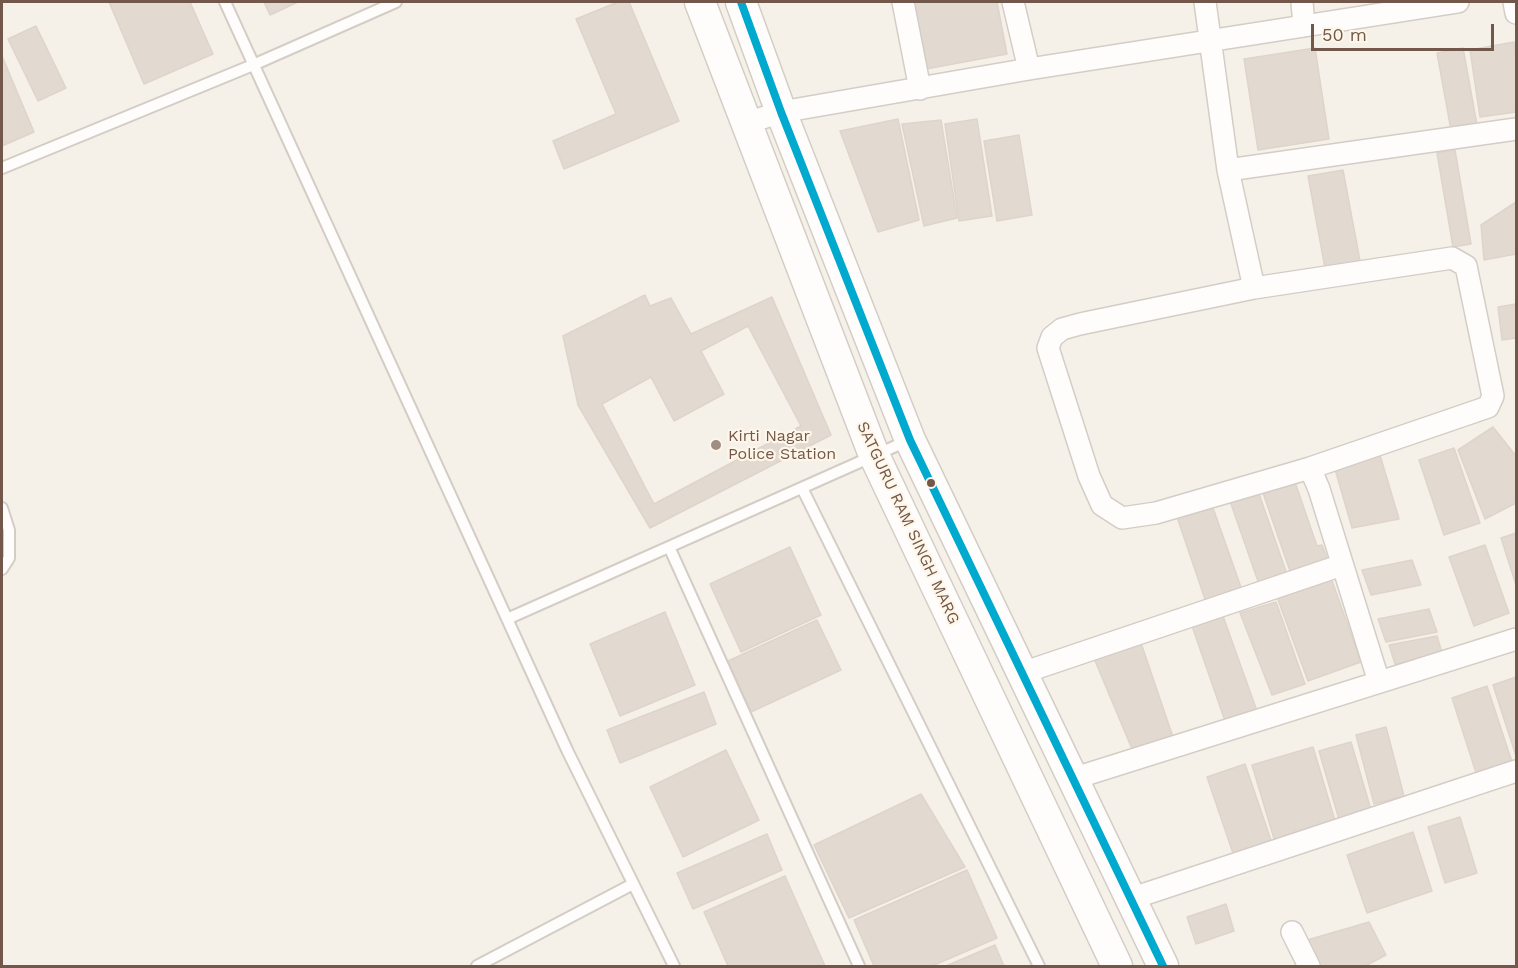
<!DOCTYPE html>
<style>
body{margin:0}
#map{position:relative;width:1518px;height:968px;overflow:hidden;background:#f5f1e9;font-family:"Work Sans",sans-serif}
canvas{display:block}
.frame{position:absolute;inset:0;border:3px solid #72584a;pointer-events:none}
.scale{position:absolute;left:1311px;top:24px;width:183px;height:27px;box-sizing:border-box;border:3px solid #72584a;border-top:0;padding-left:8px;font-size:18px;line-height:21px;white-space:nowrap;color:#72584a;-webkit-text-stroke:4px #fef6e9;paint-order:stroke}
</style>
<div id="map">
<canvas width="1518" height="968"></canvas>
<div class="frame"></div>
<div class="scale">50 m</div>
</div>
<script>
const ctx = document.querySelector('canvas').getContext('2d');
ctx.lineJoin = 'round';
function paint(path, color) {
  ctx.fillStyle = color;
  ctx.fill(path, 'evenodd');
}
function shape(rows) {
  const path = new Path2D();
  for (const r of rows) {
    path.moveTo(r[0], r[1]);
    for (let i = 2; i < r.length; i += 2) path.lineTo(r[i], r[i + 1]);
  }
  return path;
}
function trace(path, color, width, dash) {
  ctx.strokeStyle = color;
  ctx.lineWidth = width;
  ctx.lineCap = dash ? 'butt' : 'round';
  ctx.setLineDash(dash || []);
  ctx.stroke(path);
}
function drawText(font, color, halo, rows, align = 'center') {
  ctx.font = font + ' "Work Sans",sans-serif';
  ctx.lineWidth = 4.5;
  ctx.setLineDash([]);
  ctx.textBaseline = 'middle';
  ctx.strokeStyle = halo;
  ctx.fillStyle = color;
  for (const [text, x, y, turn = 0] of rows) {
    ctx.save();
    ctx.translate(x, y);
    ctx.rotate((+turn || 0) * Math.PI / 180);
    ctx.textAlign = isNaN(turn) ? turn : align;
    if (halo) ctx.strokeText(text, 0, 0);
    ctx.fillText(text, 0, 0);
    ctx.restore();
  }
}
const building = shape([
 [109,2,190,2,213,54,144,84,109,2],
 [264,2,298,2,270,15,264,2],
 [618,2,629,2,679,121,564,169,553,141,616,114,576,19,618,2],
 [914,2,997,2,1007,54,926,69,914,2],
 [36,26,66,88,38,101,8,39,36,26],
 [1514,42,1516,62,1516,112,1480,117,1470,50,1514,42],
 [1315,48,1329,139,1258,150,1244,59,1315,48],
 [1463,48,1477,125,1451,130,1437,53,1463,48],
 [2,56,34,132,2,146,2,56],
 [898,119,919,220,878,232,840,131,898,119],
 [977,119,992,216,959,221,945,124,977,119],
 [941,120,957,218,924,226,902,124,941,120],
 [1019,135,1032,215,997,221,984,141,1019,135],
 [1455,150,1471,244,1453,247,1437,153,1455,150],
 [1343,170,1360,261,1325,268,1308,176,1343,170],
 [1516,202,1516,254,1484,260,1481,225,1516,202],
 [645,295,650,306,671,298,691,334,772,297,831,435,650,528,578,405,563,336,645,295],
 [1516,304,1516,338,1502,340,1498,307,1516,304],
 [748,326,801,426,654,504,602,404,651,377,674,421,724,394,701,351,748,326],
 [1493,427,1516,456,1516,503,1485,519,1458,450,1493,427],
 [1454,448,1480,523,1444,535,1419,460,1454,448],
 [1380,455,1399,519,1352,528,1335,469,1380,455],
 [1295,482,1317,546,1322,545,1328,561,1291,574,1263,493,1295,482],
 [1258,491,1288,577,1260,587,1230,501,1258,491],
 [1212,505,1243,593,1207,605,1177,517,1212,505],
 [1516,533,1516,585,1501,538,1516,533],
 [1485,545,1509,613,1474,626,1449,557,1485,545],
 [790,547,821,615,741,652,710,584,790,547],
 [1412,560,1421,585,1371,595,1362,570,1412,560],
 [1331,578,1361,662,1308,681,1277,597,1331,578],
 [1276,602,1305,684,1272,695,1240,613,1276,602],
 [1429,609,1437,632,1386,642,1378,619,1429,609],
 [665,612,695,685,620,716,590,644,665,612],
 [1223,616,1257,711,1225,721,1192,626,1223,616],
 [817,620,841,670,751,712,728,661,817,620],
 [1437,636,1443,656,1395,664,1389,645,1437,636],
 [1141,643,1173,737,1132,749,1093,656,1141,643],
 [1516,677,1516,756,1493,685,1516,677],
 [1487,686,1514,768,1478,779,1452,698,1487,686],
 [704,692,716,724,620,763,607,730,704,692],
 [1386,727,1404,796,1374,804,1356,735,1386,727],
 [1351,742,1372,813,1340,823,1319,751,1351,742],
 [1313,747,1336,824,1275,842,1252,765,1313,747],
 [726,750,759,820,683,857,650,787,726,750],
 [1245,764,1274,849,1236,862,1207,777,1245,764],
 [921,794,965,867,849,918,814,845,921,794],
 [1460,817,1477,873,1445,883,1428,827,1460,817],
 [1413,832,1432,891,1367,913,1347,855,1413,832],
 [767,834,782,870,693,909,677,873,767,834],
 [967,870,997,938,932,966,874,966,854,920,967,870],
 [785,876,825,966,728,966,704,912,785,876],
 [1226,904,1234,931,1196,944,1187,917,1226,904],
 [1369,922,1386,955,1365,966,1318,966,1304,941,1369,922],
 [995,945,1004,966,946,966,995,945]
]);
paint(building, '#e2d9d1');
trace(building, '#ded4cb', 1.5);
const lane = shape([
 [225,2,568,752,674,966],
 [2,168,253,65,396,2],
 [802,488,1039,966],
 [2,508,9,530,9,558,2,569],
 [670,549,859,966],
 [507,619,907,441],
 [477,966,633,884]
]);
const street = shape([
 [903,2,920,89],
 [1013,2,1029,69],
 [1205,2,1228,170,1254,288],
 [1302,2,1304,26],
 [1514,2,1516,13],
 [747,123,781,112,1029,69,1458,2],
 [1228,170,1516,129],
 [1310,468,1488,407,1493,396,1466,266,1452,258,1254,288,1080,324,1062,329,1052,337,1048,348,1089,476,1102,505,1122,518,1156,513,1310,468,1319,489,1379,682],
 [1022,673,1342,565],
 [1072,779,1516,639],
 [1130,899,1516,771],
 [1292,932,1309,966]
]);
const secondary = shape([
 [700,2,874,455,1117,966],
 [741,2,781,112,910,440,1163,966]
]);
trace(lane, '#d4cdc6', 14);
trace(street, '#d4cdc6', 24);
trace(secondary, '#d4cdc6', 33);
trace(lane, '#fefdfc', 10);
trace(street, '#fefdfc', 21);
trace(secondary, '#fefdfc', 30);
trace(shape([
 [741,2,781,112,910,440,1163,966]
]), '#00a9ce', 8);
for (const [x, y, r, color] of [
 [716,445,6,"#a08e82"],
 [931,483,5,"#72584a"]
]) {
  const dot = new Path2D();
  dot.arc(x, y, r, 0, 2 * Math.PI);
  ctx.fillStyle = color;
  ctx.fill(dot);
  trace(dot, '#fef6e9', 2);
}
drawText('16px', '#72584a', '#fef6e9', [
 ["Kirti Nagar",728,436],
 ["Police Station",728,454]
], 'left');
drawText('16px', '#72584a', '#fef6e9', [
 ["SATGURU RAM SINGH MARG",908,523,65]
]);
</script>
